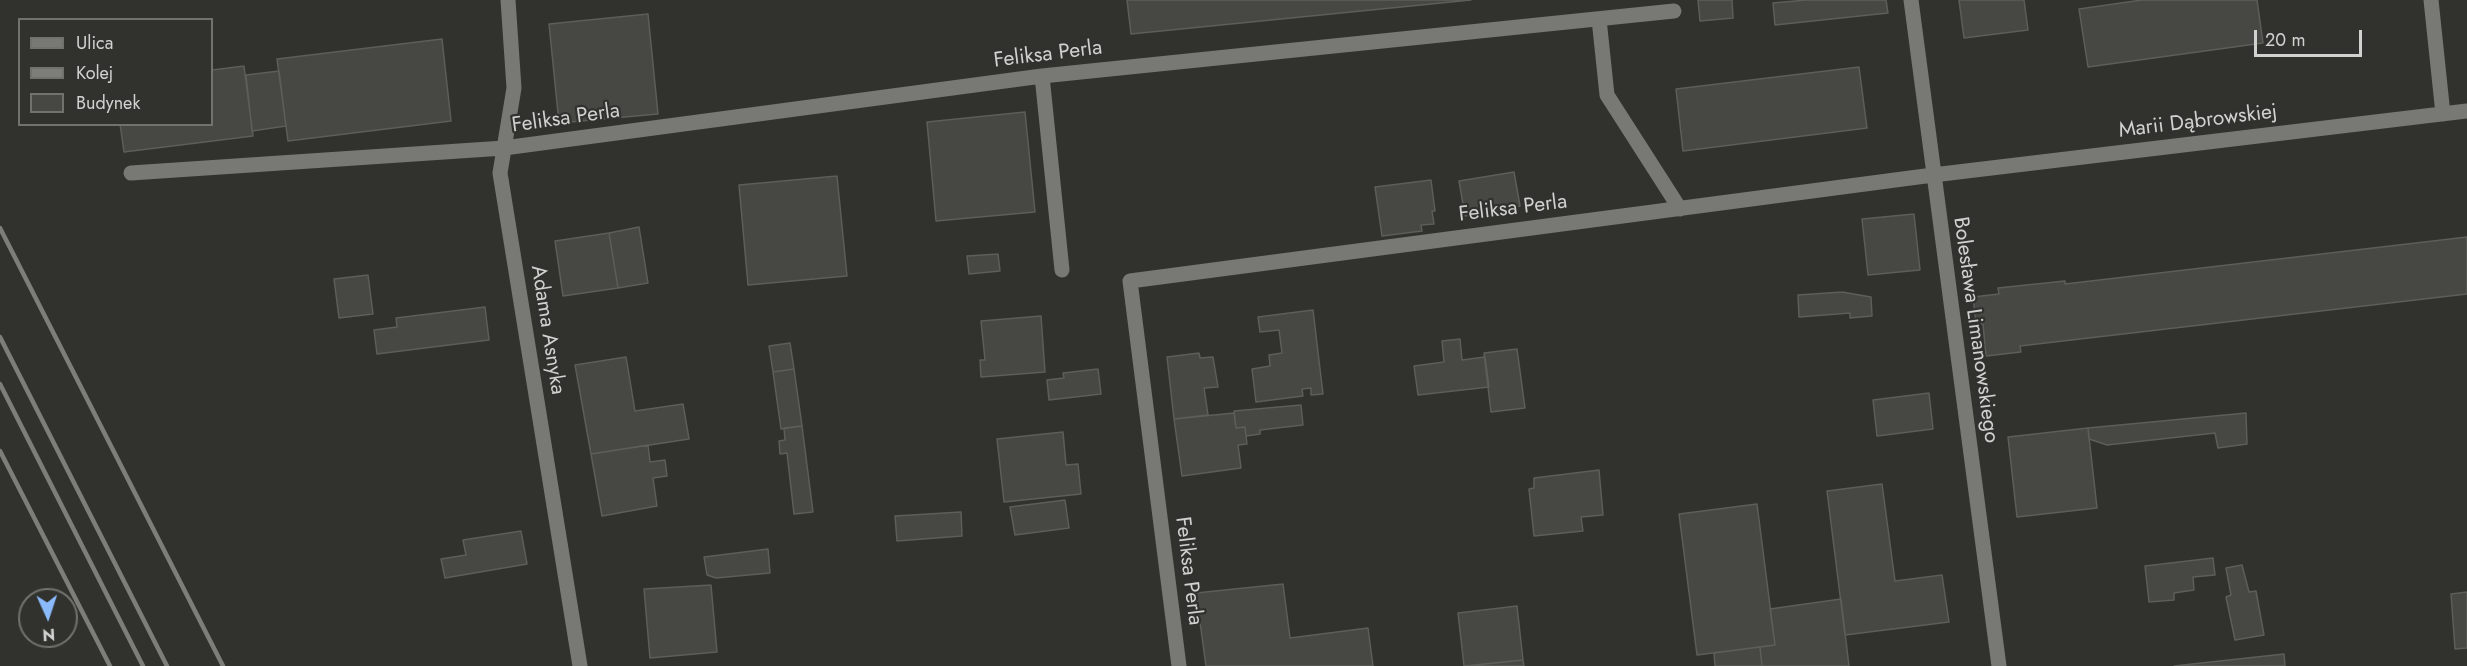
<!DOCTYPE html>
<meta charset="utf-8">
<style>
body{margin:0}
#map{position:relative;width:2467px;height:666px;overflow:hidden;background:#31312e;font-family:Jost,sans-serif}
canvas{display:block}
.legend{position:absolute;left:18px;top:18px;width:195px;height:108px;box-sizing:border-box;background:#31312e;border:2px solid #71716e;margin:0;padding:8px 10px;list-style:none;font-size:18px;color:#d1d1cf}
.legend li{display:flex;align-items:center;gap:12px;height:30px}
.legend b{width:30px;border:2px solid #71716e}
.north{position:absolute;left:18px;top:588px;width:60px;height:60px;box-sizing:border-box;background:#31312e;border:2px solid #71716e;border-radius:50%;rotate:177deg;font-size:16px;font-weight:700;line-height:24px;text-align:center;color:#d1d1cf}
.north::after{content:'';display:block;margin:auto;width:21px;height:27px;background:#8abafc;clip-path:polygon(50% 0,100% 100%,50% 72%,0 100%)}
.scale{position:absolute;left:2254px;top:30px;width:108px;height:27px;box-sizing:border-box;border:3px solid #d1d1cf;border-top:0;padding-left:8px;font-size:18px;line-height:21px;white-space:nowrap;color:#d1d1cf;-webkit-text-stroke:4px #31312e;paint-order:stroke}
</style>
<div id="map">
<canvas width="2467" height="666"></canvas>
<ul class="legend">
<li><b style="height:8px;background:#787875"></b>Ulica</li>
<li><b style="height:8px;background:#7d7d7a"></b>Kolej</li>
<li><b style="height:16px;background:#474743"></b>Budynek</li>
</ul>
<div class="north">N</div>
<div class="scale">20 m</div>
</div>
<script>
const ctx = document.querySelector('canvas').getContext('2d');
ctx.lineJoin = 'round';
function paint(path, color) {
  ctx.fillStyle = color;
  ctx.fill(path, 'evenodd');
}
function shape(rows) {
  const path = new Path2D();
  for (const r of rows) {
    path.moveTo(r[0], r[1]);
    for (let i = 2; i < r.length; i += 2) path.lineTo(r[i], r[i + 1]);
  }
  return path;
}
function trace(path, color, width, dash) {
  ctx.strokeStyle = color;
  ctx.lineWidth = width;
  ctx.lineCap = dash ? 'butt' : 'round';
  ctx.setLineDash(dash || []);
  ctx.stroke(path);
}
function drawText(font, color, halo, rows, align = 'center') {
  ctx.font = font + ' Jost,sans-serif';
  ctx.lineWidth = 4.5;
  ctx.setLineDash([]);
  ctx.textBaseline = 'middle';
  ctx.strokeStyle = halo;
  ctx.fillStyle = color;
  for (const [text, x, y, turn = 0] of rows) {
    ctx.save();
    ctx.translate(x, y);
    ctx.rotate((+turn || 0) * Math.PI / 180);
    ctx.textAlign = isNaN(turn) ? turn : align;
    if (halo) ctx.strokeText(text, 0, 0);
    ctx.fillText(text, 0, 0);
    ctx.restore();
  }
}
const building = shape([
 [1127,0,1471,0,1131,34,1127,0],
 [1698,0,1732,0,1733,18,1700,21,1698,0],
 [1806,0,1886,0,1888,13,1775,25,1773,3,1806,0],
 [1959,0,2024,0,2028,30,1964,38,1959,0],
 [2142,0,2257,0,2263,43,2088,67,2079,9,2142,0],
 [648,14,658,114,559,123,549,24,648,14],
 [442,39,451,121,288,141,277,59,442,39],
 [244,66,253,136,124,152,120,124,212,124,212,70,244,66],
 [1859,67,1867,128,1683,151,1676,89,1859,67],
 [279,71,286,126,252,131,246,75,279,71],
 [1025,112,1035,212,936,221,927,122,1025,112],
 [1514,172,1520,206,1465,216,1459,181,1514,172],
 [837,176,847,276,748,285,739,185,837,176],
 [1431,180,1435,211,1432,211,1434,224,1421,225,1422,231,1382,236,1375,187,1431,180],
 [1914,214,1920,270,1868,275,1862,219,1914,214],
 [639,227,648,283,618,288,609,233,639,227],
 [609,233,618,288,563,296,555,241,609,233],
 [2467,237,2467,294,2020,346,2021,352,1986,356,1983,324,1976,324,1973,297,1999,294,1998,288,2065,281,2065,284,2467,237],
 [998,254,1000,271,969,274,967,256,998,254],
 [368,275,373,314,339,318,334,279,368,275],
 [1842,292,1871,297,1872,316,1850,318,1850,313,1799,317,1798,295,1842,292],
 [485,307,489,340,377,354,374,330,397,327,396,318,485,307],
 [1313,310,1323,394,1311,395,1311,388,1302,389,1303,396,1256,402,1252,369,1270,366,1269,355,1282,353,1279,330,1260,332,1258,317,1313,310],
 [1041,316,1045,372,981,377,980,360,985,360,981,321,1041,316],
 [1460,339,1462,360,1485,357,1489,387,1418,395,1414,366,1444,362,1442,341,1460,339],
 [790,343,794,369,773,372,769,346,790,343],
 [1517,349,1525,408,1491,412,1484,353,1517,349],
 [1199,353,1200,358,1213,357,1218,387,1204,388,1208,415,1174,419,1167,357,1199,353],
 [626,357,635,411,683,404,689,439,591,454,575,365,626,357],
 [794,369,802,426,781,429,773,372,794,369],
 [1098,369,1101,394,1049,400,1047,380,1064,378,1063,373,1098,369],
 [1929,393,1933,429,1877,436,1873,400,1929,393],
 [1301,405,1303,425,1260,430,1260,434,1246,436,1245,427,1236,428,1234,411,1301,405],
 [1234,413,1236,428,1245,427,1246,436,1247,444,1238,445,1241,468,1182,476,1174,419,1234,413],
 [2246,413,2247,444,2218,448,2215,433,2107,445,2089,439,2088,428,2246,413],
 [802,426,813,512,794,514,787,453,780,454,779,441,785,440,784,428,802,426],
 [2088,428,2097,508,2017,517,2008,437,2088,428],
 [1063,432,1066,465,1078,464,1081,494,1004,502,997,439,1063,432],
 [648,445,650,462,665,460,667,476,653,478,657,506,602,516,591,454,648,445],
 [1599,470,1603,515,1581,517,1583,531,1534,536,1529,489,1534,488,1534,478,1599,470],
 [1882,484,1895,581,1942,575,1949,622,1845,635,1827,491,1882,484],
 [1065,500,1069,528,1015,535,1010,507,1065,500],
 [1757,504,1775,645,1697,655,1679,514,1757,504],
 [961,512,962,536,897,541,895,516,961,512],
 [521,531,527,564,445,578,441,559,466,555,463,540,521,531],
 [768,549,770,573,716,578,707,575,704,557,768,549],
 [2213,558,2215,575,2193,577,2194,590,2174,593,2174,600,2149,602,2145,566,2213,558],
 [2242,565,2249,592,2256,591,2264,635,2235,640,2226,597,2231,595,2226,568,2242,565],
 [1283,584,1290,638,1368,628,1373,666,1206,666,1196,593,1283,584],
 [711,585,717,652,650,658,644,589,711,585],
 [2467,592,2467,648,2455,649,2451,594,2467,592],
 [1841,599,1849,666,1762,666,1760,647,1775,645,1770,609,1841,599],
 [1517,606,1523,660,1464,666,1458,613,1517,606],
 [1760,647,1762,666,1715,666,1714,653,1760,647],
 [2284,654,2285,666,2174,666,2284,654],
 [1523,660,1524,666,1467,666,1523,660]
]);
paint(building, '#474743');
trace(building, '#5d5e5a', 1.5);
trace(shape([
 [508,0,514,88,500,173,580,666],
 [1911,0,1999,666],
 [2431,0,2443,114],
 [1599,19,1607,95,1680,209],
 [1042,76,1062,270],
 [131,173,504,148,1042,76,1674,11],
 [1179,666,1130,281,1933,175,2467,111]
]), '#787875', 15);
trace(shape([
 [0,228,223,666],
 [0,337,167,666],
 [0,384,143,666],
 [0,451,110,666]
]), '#7d7d7a', 4.5);
drawText('21px', '#d1d1cf', '#31312e', [
 ["Feliksa Perla",1048,55,-7],
 ["Feliksa Perla",566,119,-8],
 ["Marii Dąbrowskiej",2198,122,-7],
 ["Feliksa Perla",1513,209,-7],
 ["Adama Asnyka",547,330,81],
 ["Bolesława Limanowskiego",1975,330,82],
 ["Feliksa Perla",1188,571,83]
]);
</script>
